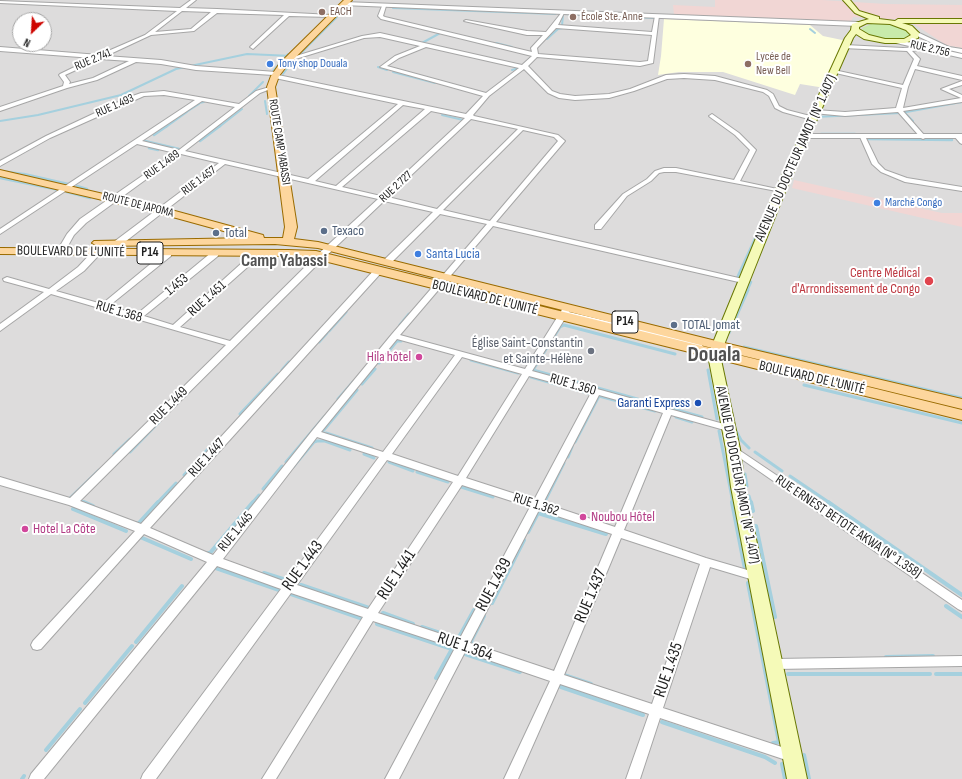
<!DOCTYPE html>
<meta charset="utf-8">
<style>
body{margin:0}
#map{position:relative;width:962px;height:779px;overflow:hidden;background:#f0ece5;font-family:"Sofia Sans Condensed",sans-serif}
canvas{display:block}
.north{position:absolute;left:12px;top:12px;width:40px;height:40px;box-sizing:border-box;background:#fff;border:1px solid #a5a5a5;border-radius:50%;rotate:205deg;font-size:11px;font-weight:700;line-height:16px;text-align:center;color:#1f1f1f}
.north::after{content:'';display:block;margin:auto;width:14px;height:18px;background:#ce0500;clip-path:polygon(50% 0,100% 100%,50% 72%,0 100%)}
</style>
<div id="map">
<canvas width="962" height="779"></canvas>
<div class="north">N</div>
</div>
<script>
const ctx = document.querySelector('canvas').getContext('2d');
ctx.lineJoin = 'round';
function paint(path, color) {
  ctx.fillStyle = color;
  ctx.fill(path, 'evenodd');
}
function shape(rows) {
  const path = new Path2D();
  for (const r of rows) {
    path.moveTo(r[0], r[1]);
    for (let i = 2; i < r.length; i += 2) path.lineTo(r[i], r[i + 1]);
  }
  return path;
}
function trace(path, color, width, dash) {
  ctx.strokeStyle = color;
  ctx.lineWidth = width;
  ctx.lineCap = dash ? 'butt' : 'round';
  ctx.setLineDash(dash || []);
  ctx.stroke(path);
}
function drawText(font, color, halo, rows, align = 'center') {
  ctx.font = font + ' "Sofia Sans Condensed",sans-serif';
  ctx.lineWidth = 4;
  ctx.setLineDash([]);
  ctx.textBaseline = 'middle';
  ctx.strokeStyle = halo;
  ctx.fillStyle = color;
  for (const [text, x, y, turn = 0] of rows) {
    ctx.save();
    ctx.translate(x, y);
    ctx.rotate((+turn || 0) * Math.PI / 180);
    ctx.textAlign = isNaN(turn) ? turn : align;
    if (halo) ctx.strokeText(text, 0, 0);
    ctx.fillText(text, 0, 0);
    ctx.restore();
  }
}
paint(shape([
 [0,0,962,0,962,779,0,779],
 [20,20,44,20,44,44,20,44]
]), '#dddcdc');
paint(shape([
 [715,0,822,0,886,4,962,5,962,48,946,45,911,22,904,20,853,17,851,22,674,15,673,5,715,7],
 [794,180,942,213,962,213,962,227,792,188]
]), '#f1d6d4');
paint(shape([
 [664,19,810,25,823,36,847,41,825,88,800,84,795,95,723,72,679,72,658,75,661,56]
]), '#feffdf');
paint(shape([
 [871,24,885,24,900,27,910,32,911,35,906,40,883,40,864,33,862,28]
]), '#c8ebaa');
trace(shape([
 [393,8,555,14],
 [564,14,655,18],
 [659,18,674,18],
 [562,26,563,14],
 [810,29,815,33],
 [547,39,558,29,563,28],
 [422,43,442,32],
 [496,43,512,47],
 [309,45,337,17],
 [289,66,308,46],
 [378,67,387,70],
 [512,70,529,65],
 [273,71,288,54],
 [393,72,435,83],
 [283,74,289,66],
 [249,96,263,82],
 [265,101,267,114],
 [199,103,204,102],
 [188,111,199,104],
 [905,113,913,121],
 [442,115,463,120],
 [815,117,901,113,962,102],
 [0,121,38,115,121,95,176,69,247,54,292,56],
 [166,127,187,112],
 [219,127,242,109]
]), '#a5d0de', 2);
trace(shape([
 [821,134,855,134],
 [154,135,167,126],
 [869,139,952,140],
 [145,141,179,149],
 [200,141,220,126],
 [149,148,158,150],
 [0,171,23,174],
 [24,174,68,184],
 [0,178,59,190],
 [77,186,87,189],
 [67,192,90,198],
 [125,198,158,207],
 [737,278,768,210],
 [747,291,751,282]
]), '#a5d0de', 2.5);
trace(shape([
 [400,325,409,314],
 [329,331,346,312],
 [729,333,748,290],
 [319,342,327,333],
 [744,347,962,398],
 [471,360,518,373],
 [379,363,397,341,401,341],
 [282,370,289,362],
 [533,370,702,417],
 [533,370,560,327,564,325,675,354],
 [708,370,717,419],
 [531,377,559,385],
 [362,384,375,369],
 [804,385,962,423],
 [570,388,588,393],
 [599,396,655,411],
 [338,399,353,382],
 [240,414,278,374],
 [676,417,692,422],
 [323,431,357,390],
 [719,431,733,503],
 [736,431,741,440,749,448],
 [326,433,372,448],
 [575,442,599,396],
 [130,452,159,422],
 [755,452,782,471],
 [114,454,130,439],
 [364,454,374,458],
 [568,457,572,447],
 [286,462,325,416],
 [389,462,413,471],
 [293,467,314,442,317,441,325,441,350,450],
 [417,472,448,482],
 [745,474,747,486],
 [184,475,209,448],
 [790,476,830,503],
 [461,487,493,497],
 [263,489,282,466],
 [749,496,751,503],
 [69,499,99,470],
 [80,501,86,503],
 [157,503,176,483],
 [252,503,259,495],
 [544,503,564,463]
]), '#a5d0de', 3);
trace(shape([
 [84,502,93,506],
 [545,502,545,505],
 [732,502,745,569],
 [751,502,753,511],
 [828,502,962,595],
 [73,509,126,531],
 [136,523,138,524,158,502],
 [756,526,775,617],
 [528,532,538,513,606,534],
 [140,537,191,559],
 [208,553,210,553,253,502],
 [213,567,282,591],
 [264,573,286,580,290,578],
 [748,583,779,742,773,743],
 [301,585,369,608],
 [291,594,363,619],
 [492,603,524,540],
 [946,606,962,617],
 [383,613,413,624],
 [377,624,452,649,436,678],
 [422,627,458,639,474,610],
 [136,642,182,586],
 [474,644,470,643,484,616],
 [465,654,520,672],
 [886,657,933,656],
 [788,674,930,674],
 [936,674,962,674],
 [564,675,591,684],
 [561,687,643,715],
 [85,703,132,646],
 [662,722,765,757,775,763],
 [46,750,80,709],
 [804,755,809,779],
 [782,764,785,779],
 [22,779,24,776]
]), '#a5d0de', 4);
const minor = shape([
 [191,0,196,0,186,8,217,9,332,15,334,16,332,17,289,16,253,49,250,47,251,46,284,15,217,13,194,31,151,35,106,56,161,60,196,66,276,72,278,73,278,75,466,114,483,96,380,67,395,56,420,46,380,37,364,38,289,61,286,59,362,36,380,33,522,65,532,56,381,19,378,16,382,6,384,5,386,6,383,16,385,17,532,52,531,48,543,35,527,35,464,21,466,20,527,31,546,32,562,12,564,13,558,25,652,32,655,16,657,15,659,16,653,63,640,66,537,57,528,66,552,91,560,94,575,96,609,94,630,89,666,75,684,74,715,76,767,90,773,94,779,106,787,110,814,117,815,118,812,120,783,112,775,108,769,96,763,92,715,80,684,78,667,79,634,91,609,98,575,100,559,98,548,93,524,69,489,96,473,115,474,116,558,135,565,141,496,222,743,279,747,281,743,283,493,226,400,335,525,369,563,308,567,306,571,308,569,312,701,343,704,349,703,351,695,352,568,320,566,317,532,371,731,426,733,428,731,430,728,431,671,415,624,530,706,558,761,574,763,577,761,580,757,581,710,567,663,708,797,752,799,756,797,760,792,762,660,718,640,779,626,779,649,714,560,684,518,779,504,779,550,681,465,652,399,779,385,779,455,648,373,621,276,779,262,779,363,617,291,593,156,779,141,779,143,774,281,589,217,566,44,779,29,779,31,774,207,562,144,534,41,649,37,650,33,649,31,645,33,641,135,531,69,505,0,485,0,477,70,498,226,345,51,294,0,331,0,324,44,292,4,281,3,279,7,277,49,289,78,267,94,250,100,250,100,254,84,271,56,291,102,304,165,252,171,252,171,256,109,306,137,314,212,252,218,252,218,256,144,316,173,325,254,252,260,252,260,256,180,327,230,341,317,255,378,199,225,164,121,245,115,245,115,241,219,163,181,154,86,223,74,235,64,253,58,253,57,251,67,234,80,219,175,153,137,144,0,234,0,229,195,100,164,95,144,96,50,138,0,166,0,161,46,136,127,98,141,93,164,91,239,104,256,91,273,86,273,88,260,93,185,151,308,179,398,104,275,78,273,75,196,70,161,64,136,62,97,80,67,88,0,111,0,107,63,86,64,82,59,75,60,74,93,58,0,51,0,47,99,55,145,35,177,11,0,3,0,1,180,8,191,0],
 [182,11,211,12,191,29,155,32,182,11],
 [556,28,652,35,648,61,640,62,538,54,537,48,556,28],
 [426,47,519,68,486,93,387,66,399,58,426,47],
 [100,59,129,61,93,78,69,84,70,82,65,75,100,59],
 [202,101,235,107,179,150,142,141,202,101],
 [403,105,425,109,336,186,315,181,403,105],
 [431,111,465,118,381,196,342,187,431,111],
 [471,119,518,129,437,209,388,197,471,119],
 [523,130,554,137,558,141,490,221,443,210,523,130],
 [384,201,433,212,384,260,383,262,387,264,390,264,440,214,487,224,392,334,312,431,213,555,150,528,381,273,382,271,381,269,375,269,141,524,80,501,323,259,384,201],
 [397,339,455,355,383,452,321,432,397,339],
 [462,357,522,374,458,476,392,454,462,357],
 [529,376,591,393,534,500,466,478,529,376],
 [599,395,663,413,615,527,543,503,599,395],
 [317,437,379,457,286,582,223,559,317,437],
 [387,460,453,482,368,609,297,585,387,460],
 [462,485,530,507,459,640,378,613,462,485],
 [539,510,612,534,554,671,470,643,539,510],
 [621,538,700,564,652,704,564,675,621,538],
 [913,32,917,32,949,47,962,49,962,53,945,49,913,34,913,32],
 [845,45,903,48,923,47,923,49,912,51,920,59,917,66,962,76,962,80,915,69,908,87,903,108,961,98,941,89,962,81,962,85,949,89,962,95,962,102,903,111,925,136,925,138,923,139,921,138,898,112,845,116,813,113,813,111,815,110,845,112,896,108,902,88,831,72,834,70,903,85,914,59,907,51,843,48,843,46,845,45],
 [712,114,739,133,756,150,740,181,782,190,782,192,676,172,664,172,659,173,651,181,627,196,601,229,595,229,595,225,623,194,647,179,655,171,664,168,676,168,734,180,750,150,735,135,710,117,709,116,712,114],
 [957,134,962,138,962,144,960,143,954,136,957,134],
 [861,136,865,136,878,163,885,170,907,178,962,187,962,191,905,182,881,172,872,164,860,137,861,136],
 [733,446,962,600,962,611,958,609,730,451,728,449,730,447,733,446],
 [962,656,962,666,775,669,771,668,769,664,771,660,775,659,962,656]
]);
const tertiary = shape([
 [344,2,858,22,861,24,858,26,342,5,341,4,344,2],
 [898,40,962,54,962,58,896,43,895,42,898,40],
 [801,134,962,134,962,138,801,138,801,134]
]);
const secondary = shape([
 [843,0,850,0,859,11,879,17,879,19,895,21,898,19,962,19,962,23,902,23,912,26,919,33,918,38,905,43,885,43,864,39,856,34,853,38,787,187,720,355,740,449,745,487,807,779,787,779,731,487,726,449,708,355,777,187,845,38,851,30,852,24,869,19,855,13,843,0],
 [867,23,890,24,906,30,911,35,904,39,885,39,869,35,859,29,859,27,867,23]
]);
const primary = shape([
 [344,0,352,0,286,67,279,76,275,87,297,227,294,239,318,242,716,341,962,399,962,409,716,349,318,248,275,244,98,246,92,243,94,241,249,238,158,213,0,176,0,170,164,208,263,235,264,238,283,238,285,227,267,87,271,76,280,63,344,0],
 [0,248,288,250,316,251,962,410,962,420,316,259,288,256,0,254,0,248]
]);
trace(minor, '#a6a6a6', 2);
trace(tertiary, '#a6a6a6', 2);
trace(secondary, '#697803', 2);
trace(primary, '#9a6b00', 2);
paint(minor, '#fff');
paint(tertiary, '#fff');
paint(secondary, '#f5fab8');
paint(primary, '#fdd69d');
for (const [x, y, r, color] of [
 [322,12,4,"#8d6e63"],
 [573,17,4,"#8d6e63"],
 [270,64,4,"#3f7fe0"],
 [748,64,4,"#8d6e63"],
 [877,203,4,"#3f7fe0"],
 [324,231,4,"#5c6f8a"],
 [216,233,4,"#5c6f8a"],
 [418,254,4,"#3f7fe0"],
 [929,281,5,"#e0444e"],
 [674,325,4,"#5c6f8a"],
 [591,351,4,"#6b7280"],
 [419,357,4,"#d1479c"],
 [698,403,4,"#1a4fb4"],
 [583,517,4,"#d1479c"],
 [25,529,4,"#d1479c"]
]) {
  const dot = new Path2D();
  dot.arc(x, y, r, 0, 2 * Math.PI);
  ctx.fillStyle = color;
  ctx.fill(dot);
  trace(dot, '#fff', 1.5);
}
drawText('12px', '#785e54', '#fff', [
 ["EACH",330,12],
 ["École Ste. Anne",581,17],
 ["Lycée de",756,57],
 ["New Bell",756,71]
], 'left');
drawText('12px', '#1f1f1f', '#fff', [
 ["RUE 2.756",930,49,13],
 ["RUE 2.741",93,60,-23],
 ["RUE 1.493",115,106,-24],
 ["ROUTE CAMP YABASSI",279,142,81],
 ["RUE 1.489",162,165,-36],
 ["RUE 1.457",199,181,-37],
 ["RUE 2.727",396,187,-43],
 ["ROUTE DE JAPOMA",138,205,14]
]);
drawText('12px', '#366cbe', '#fff', [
 ["Tony shop Douala",278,64],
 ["Marché Congo",885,203]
], 'left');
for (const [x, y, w] of [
 [150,253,26],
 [625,322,26]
]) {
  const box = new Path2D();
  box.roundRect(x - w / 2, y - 11, w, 22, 3);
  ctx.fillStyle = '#fff';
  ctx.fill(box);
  trace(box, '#1f1f1f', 1);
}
drawText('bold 13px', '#1f1f1f', null, [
 ["P14",150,253],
 ["P14",625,322]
]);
drawText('14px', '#1f1f1f', '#fff', [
 ["AVENUE DU DOCTEUR JAMOT (N° 1.407)",796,158,-66],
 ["BOULEVARD DE L'UNITÉ",71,252,1],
 ["1.453",177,285,-40],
 ["BOULEVARD DE L'UNITÉ",485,298,14],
 ["RUE 1.451",207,299,-42],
 ["RUE 1.368",119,312,16],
 ["BOULEVARD DE L'UNITÉ",812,378,13],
 ["RUE 1.360",573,385,16],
 ["RUE 1.449",169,406,-45],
 ["RUE 1.447",207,458,-48],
 ["AVENUE DU DOCTEUR JAMOT (N° 1.407)",737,475,79],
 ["RUE 1.362",536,505,18],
 ["RUE ERNEST BETOTE AKWA (N° 1.358)",848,527,34],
 ["RUE 1.445",236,532,-51]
]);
drawText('14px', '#4e5e75', '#fff', [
 ["Texaco",332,231],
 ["Total",224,233],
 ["TOTAL Jomat",682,325]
], 'left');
drawText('14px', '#366cbe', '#fff', [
 ["Santa Lucia",426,254]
], 'left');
drawText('14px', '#be3a42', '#fff', [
 ["Centre Médical",920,273],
 ["d'Arrondissement de Congo",920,289]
], 'right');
drawText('14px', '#5b616d', '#fff', [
 ["Église Saint-Constantin",583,343],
 ["et Sainte-Hélène",583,359]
], 'right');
drawText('14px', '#b23c85', '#fff', [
 ["Hila hôtel",411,357,"right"],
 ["Noubou Hôtel",591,517],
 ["Hotel La Côte",33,529]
], 'left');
drawText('14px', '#164399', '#fff', [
 ["Garanti Express",690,403]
], 'right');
drawText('17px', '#1f1f1f', '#fff', [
 ["RUE 1.443",303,566,-54],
 ["RUE 1.441",397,575,-57],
 ["RUE 1.439",494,585,-62],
 ["RUE 1.437",591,596,-67],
 ["RUE 1.364",465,647,19],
 ["RUE 1.435",669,670,-71]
]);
drawText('bold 18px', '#525252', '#fff', [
 ["Camp Yabassi",284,261]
]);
drawText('bold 22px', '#525252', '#fff', [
 ["Douala",714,355]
]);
</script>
